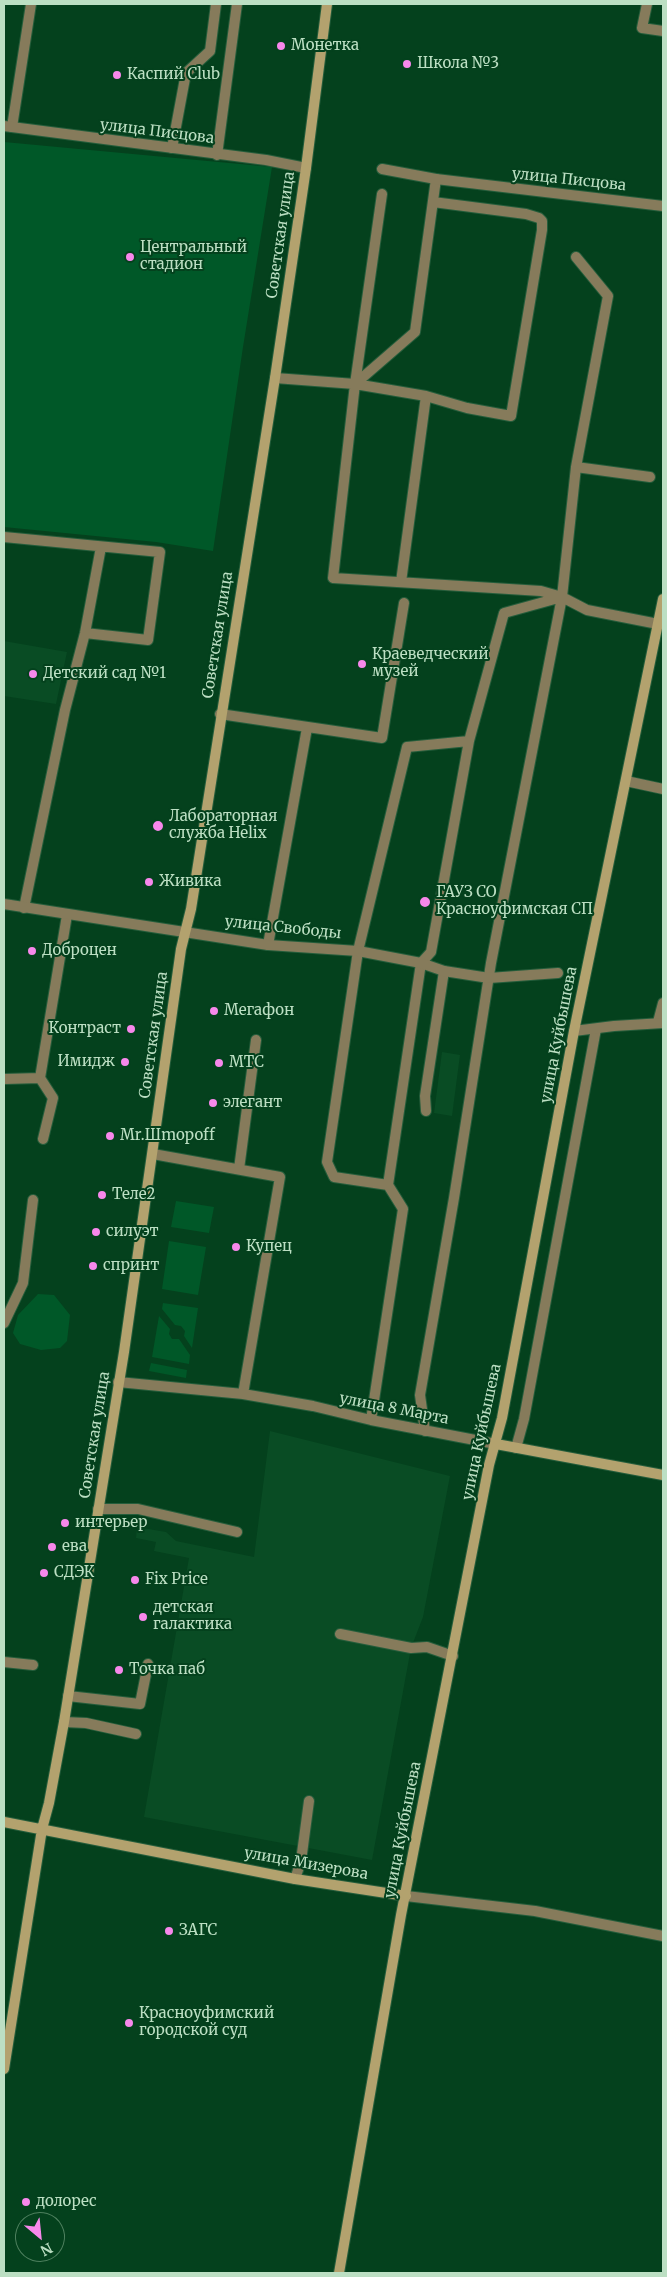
<!DOCTYPE html>
<meta charset="utf-8">
<style>
body{margin:0}
#map{position:relative;width:667px;height:2277px;overflow:hidden;background:#04411d;font-family:Merriweather,serif}
canvas{display:block}
.frame{position:absolute;inset:0;border:5px solid #bcdfc3;pointer-events:none}
.north{position:absolute;left:15px;top:2212px;width:50px;height:50px;box-sizing:border-box;background:#04411d;border:1px solid #4e805f;border-radius:50%;rotate:152deg;font-size:14px;font-weight:700;line-height:20px;text-align:center;color:#bcdfc3}
.north::after{content:'';display:block;margin:auto;width:18px;height:22px;background:#f788eb;clip-path:polygon(50% 0,100% 100%,50% 72%,0 100%)}
</style>
<div id="map">
<canvas width="667" height="2277"></canvas>
<div class="frame"></div>
<div class="north">N</div>
</div>
<script>
const ctx = document.querySelector('canvas').getContext('2d');
ctx.lineJoin = 'round';
function paint(path, color) {
  ctx.fillStyle = color;
  ctx.fill(path, 'evenodd');
}
function shape(rows) {
  const path = new Path2D();
  for (const r of rows) {
    path.moveTo(r[0], r[1]);
    for (let i = 2; i < r.length; i += 2) path.lineTo(r[i], r[i + 1]);
  }
  return path;
}
function trace(path, color, width, dash) {
  ctx.strokeStyle = color;
  ctx.lineWidth = width;
  ctx.lineCap = dash ? 'butt' : 'round';
  ctx.setLineDash(dash || []);
  ctx.stroke(path);
}
function drawText(font, color, halo, rows, align = 'center') {
  ctx.font = font + ' Merriweather,serif';
  ctx.lineWidth = 4;
  ctx.setLineDash([]);
  ctx.textBaseline = 'middle';
  ctx.strokeStyle = halo;
  ctx.fillStyle = color;
  for (const [text, x, y, turn = 0] of rows) {
    ctx.save();
    ctx.translate(x, y);
    ctx.rotate((+turn || 0) * Math.PI / 180);
    ctx.textAlign = isNaN(turn) ? turn : align;
    if (halo) ctx.strokeText(text, 0, 0);
    ctx.fillText(text, 0, 0);
    ctx.restore();
  }
}
paint(shape([
 [4,641,67,652,56,704,4,696],
 [442,1052,460,1055,452,1116,434,1113],
 [270,1431,450,1476,423,1617,411,1648,372,1860,144,1817,189,1558,154,1551,156,1542,136,1538,137,1527,166,1532,176,1541,254,1557]
]), '#094c24');
paint(shape([
 [4,142,272,167,243,347,213,551,156,542,4,527],
 [176,1201,214,1207,209,1233,171,1227],
 [169,1241,206,1247,198,1295,162,1289],
 [38,1294,54,1295,70,1315,67,1341,60,1348,41,1350,20,1344,13,1333,18,1315],
 [163,1303,198,1308,192,1348,184,1336,185,1331,181,1326,175,1325,162,1309],
 [159,1316,170,1329,169,1334,172,1339,179,1339,190,1355,189,1364,152,1357],
 [151,1363,187,1370,186,1378,149,1371]
]), '#005828');
const lane = shape([
 [647,4,642,28,663,31],
 [12,127,31,4],
 [172,148,186,73,210,51,216,4],
 [217,155,237,4],
 [382,194,355,384,333,578,541,591,562,597,587,610,658,624],
 [275,378,355,384,426,396,467,408,511,416,542,230,542,221,539,218,526,214,433,202],
 [355,384,415,332,436,179],
 [576,467,650,477],
 [4,537,160,552,148,640,85,633],
 [401,582,426,396],
 [220,714,382,738,404,603],
 [626,781,663,789],
 [24,908,65,710,85,633,101,547],
 [268,945,307,728],
 [658,1022,663,1003],
 [4,1079,40,1078],
 [426,1111,425,1096,444,971],
 [43,1139,53,1098,40,1078,67,915],
 [153,1154,280,1177,243,1394],
 [239,1169,256,1040],
 [388,1185,334,1177,327,1162,358,951,407,747,469,741],
 [4,1323,23,1283,33,1200],
 [118,1382,243,1394,313,1406,371,1420,496,1444],
 [371,1420,403,1209,388,1185,421,963,431,952,469,741,504,613,562,597],
 [425,1431,420,1395,454,1198,491,963,562,597,576,467,608,296,576,257],
 [516,1448,524,1419,596,1029],
 [98,1509,138,1509,237,1532],
 [340,1634,411,1648,427,1647,453,1656],
 [4,1662,33,1665],
 [68,1696,140,1704,148,1664],
 [64,1722,86,1723,136,1734],
 [295,1879,301,1861,309,1801]
]);
const street = shape([
 [4,126,266,160,306,168],
 [382,169,436,179,663,206],
 [4,904,268,945,358,951,421,963,444,971,489,978,558,973],
 [574,1031,614,1026,663,1023],
 [406,1896,535,1911,663,1936]
]);
const secondary = shape([
 [496,1444,663,1475],
 [4,1822,295,1879,406,1896],
 [4,2069,42,1829,49,1803,64,1722,124,1352,181,949,191,909,275,378,306,168,327,4],
 [339,2273,401,1915,489,1465,502,1418,574,1031,663,599]
]);
trace(lane, '#255d3b', 12);
trace(street, '#255d3b', 12);
trace(secondary, '#255d3b', 12);
trace(lane, '#867b5b', 10);
trace(street, '#867b5b', 10);
trace(secondary, '#b3a26e', 10);
for (const [x, y, r, color] of [
 [281,46,5,"#f788eb"],
 [407,64,5,"#f788eb"],
 [117,75,5,"#f788eb"],
 [130,257,5,"#f788eb"],
 [362,664,5,"#f788eb"],
 [33,674,5,"#f788eb"],
 [158,826,6,"#f788eb"],
 [149,882,5,"#f788eb"],
 [425,902,6,"#f788eb"],
 [32,951,5,"#f788eb"],
 [214,1011,5,"#f788eb"],
 [131,1029,5,"#f788eb"],
 [125,1062,5,"#f788eb"],
 [219,1063,5,"#f788eb"],
 [213,1103,5,"#f788eb"],
 [110,1136,5,"#f788eb"],
 [102,1195,5,"#f788eb"],
 [96,1232,5,"#f788eb"],
 [236,1247,5,"#f788eb"],
 [93,1266,5,"#f788eb"],
 [65,1523,5,"#f788eb"],
 [52,1547,5,"#f788eb"],
 [44,1573,5,"#f788eb"],
 [135,1580,5,"#f788eb"],
 [143,1617,5,"#f788eb"],
 [119,1670,5,"#f788eb"],
 [169,1931,5,"#f788eb"],
 [129,2023,5,"#f788eb"],
 [26,2202,5,"#f788eb"]
]) {
  const dot = new Path2D();
  dot.arc(x, y, r, 0, 2 * Math.PI);
  ctx.fillStyle = color;
  ctx.fill(dot);
  trace(dot, '#04411d', 2);
}
drawText('15px', '#bcdfc3', '#04411d', [
 ["Монетка",291,46],
 ["Школа №3",417,64],
 ["Каспий Club",127,75],
 ["Центральный",140,248],
 ["стадион",140,265],
 ["Краеведческий",372,655],
 ["музей",372,672],
 ["Детский сад №1",43,674],
 ["Лабораторная",169,817],
 ["служба Helix",169,834],
 ["Живика",159,882],
 ["ГАУЗ СО",436,893],
 ["Красноуфимская СП",436,910],
 ["Доброцен",42,951],
 ["Мегафон",224,1011],
 ["Контраст",121,1029,"right"],
 ["Имидж",115,1062,"right"],
 ["МТС",229,1063],
 ["элегант",223,1103],
 ["Mr.Шmopoff",120,1136],
 ["Теле2",112,1195],
 ["силуэт",106,1232],
 ["Купец",246,1247],
 ["спринт",103,1266],
 ["интерьер",75,1523],
 ["ева",62,1547],
 ["СДЭК",54,1573],
 ["Fix Price",145,1580],
 ["детская",153,1608],
 ["галактика",153,1625],
 ["Точка паб",129,1670],
 ["ЗАГС",179,1931],
 ["Красноуфимский",139,2014],
 ["городской суд",139,2031],
 ["долорес",36,2202]
], 'left');
drawText('15px', '#bcdfc3', '#04411d', [
 ["улица Писцова",157,132,7],
 ["улица Писцова",569,180,6],
 ["Советская улица",281,235,-82],
 ["Советская улица",218,635,-81],
 ["улица Свободы",283,928,6],
 ["Советская улица",154,1035,-82],
 ["улица Куйбышева",559,1035,-79],
 ["улица 8 Марта",394,1409,11],
 ["улица Куйбышева",482,1432,-78],
 ["Советская улица",95,1435,-81],
 ["улица Куйбышева",403,1830,-79],
 ["улица Мизерова",306,1864,10]
]);
</script>
